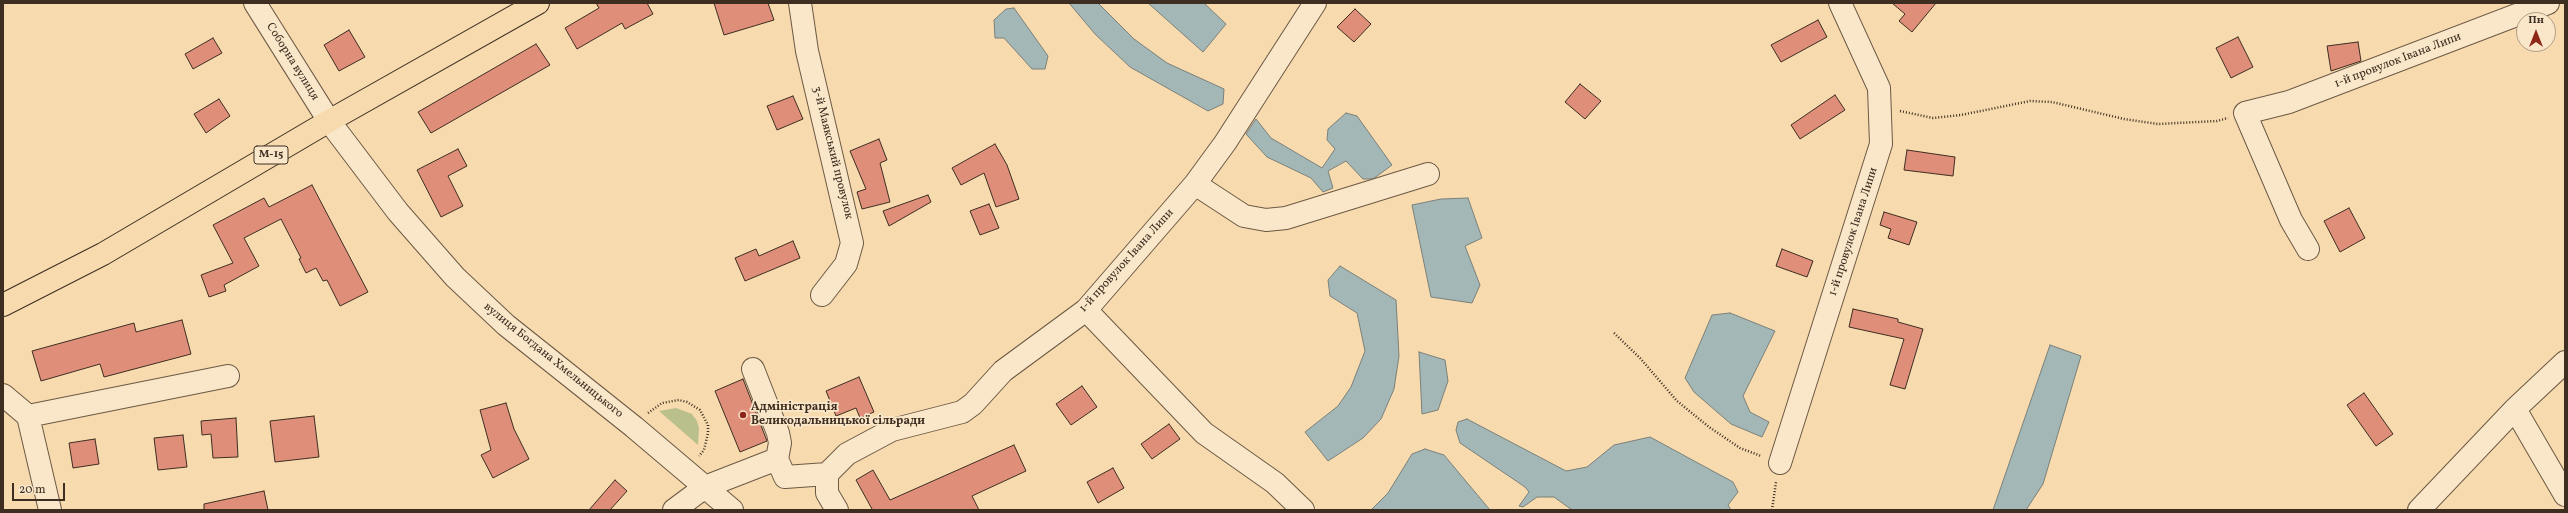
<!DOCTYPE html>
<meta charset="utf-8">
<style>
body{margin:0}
#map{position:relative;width:2568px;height:513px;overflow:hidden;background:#f7daae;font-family:Vollkorn,serif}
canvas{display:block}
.frame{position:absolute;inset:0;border:4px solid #3d2e21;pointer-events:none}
.north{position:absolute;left:2516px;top:12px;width:40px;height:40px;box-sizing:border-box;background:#fae7ca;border:1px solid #ae9d86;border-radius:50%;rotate:0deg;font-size:11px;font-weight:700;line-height:16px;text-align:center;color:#3d2e21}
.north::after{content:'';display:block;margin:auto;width:14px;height:18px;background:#8f2418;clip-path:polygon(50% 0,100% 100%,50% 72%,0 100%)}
.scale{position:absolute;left:12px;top:483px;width:53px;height:18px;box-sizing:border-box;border:2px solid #3d2e21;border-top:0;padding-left:5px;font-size:12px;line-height:14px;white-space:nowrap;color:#3d2e21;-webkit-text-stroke:3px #fae7ca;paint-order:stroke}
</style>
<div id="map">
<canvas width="2568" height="513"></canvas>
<div class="frame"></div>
<div class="north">Пн</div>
<div class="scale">20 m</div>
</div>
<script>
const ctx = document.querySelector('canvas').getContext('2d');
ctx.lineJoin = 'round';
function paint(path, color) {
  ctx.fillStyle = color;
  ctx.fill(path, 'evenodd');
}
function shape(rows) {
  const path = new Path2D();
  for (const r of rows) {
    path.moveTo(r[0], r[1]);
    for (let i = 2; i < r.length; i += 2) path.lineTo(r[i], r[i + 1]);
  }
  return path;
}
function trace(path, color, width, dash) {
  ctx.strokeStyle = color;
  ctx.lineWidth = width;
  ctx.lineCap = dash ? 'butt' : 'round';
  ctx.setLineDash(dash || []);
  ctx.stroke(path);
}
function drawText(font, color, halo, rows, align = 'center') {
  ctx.font = font + ' Vollkorn,serif';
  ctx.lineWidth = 3.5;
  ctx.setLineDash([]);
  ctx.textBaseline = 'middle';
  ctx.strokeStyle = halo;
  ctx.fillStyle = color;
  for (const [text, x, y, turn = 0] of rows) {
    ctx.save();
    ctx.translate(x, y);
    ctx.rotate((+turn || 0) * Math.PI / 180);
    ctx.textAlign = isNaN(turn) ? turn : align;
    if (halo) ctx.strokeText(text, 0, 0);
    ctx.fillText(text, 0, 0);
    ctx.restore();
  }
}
paint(shape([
 [676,408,692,414,697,421,699,428,698,445,659,411]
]), '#bac08c');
const water = shape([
 [1069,3,1098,3,1134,39,1167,63,1224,89,1223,104,1208,111,1130,67,1095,34,1069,3],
 [1148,3,1204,3,1226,24,1203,52,1148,3],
 [1014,8,1048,56,1045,69,1032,69,1004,38,995,38,994,20,1006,9,1014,8],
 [1346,113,1357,116,1392,165,1373,179,1363,179,1346,161,1328,171,1333,188,1323,192,1311,178,1267,157,1246,134,1256,119,1271,138,1322,168,1335,149,1327,140,1328,129,1346,113],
 [1468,198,1482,238,1465,246,1480,285,1472,303,1431,297,1412,205,1441,199,1468,198],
 [1340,266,1396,300,1399,356,1394,389,1381,419,1363,438,1328,461,1305,432,1338,406,1351,387,1365,351,1357,313,1330,296,1328,280,1340,266],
 [1730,313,1775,331,1743,396,1750,412,1769,422,1762,437,1731,424,1694,392,1685,378,1712,315,1730,313],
 [2050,345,2081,356,2043,484,2026,510,1993,510,2050,345],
 [1419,352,1445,360,1448,381,1438,410,1422,414,1419,352],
 [1467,419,1566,471,1587,467,1614,445,1650,437,1733,482,1738,492,1728,505,1731,510,1572,510,1554,497,1537,497,1523,507,1519,506,1529,492,1525,487,1460,443,1456,430,1458,422,1467,419],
 [1425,449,1444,455,1490,510,1371,510,1388,493,1412,454,1425,449]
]);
paint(water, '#a3b7b6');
trace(water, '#7a807a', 1);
const building = shape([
 [596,3,647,3,653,14,625,29,622,23,577,49,565,28,599,8,596,3],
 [714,3,768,3,774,20,724,35,714,3],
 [1892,3,1936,3,1912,32,1899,21,1905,14,1892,3],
 [1355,9,1371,24,1354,42,1337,27,1355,9],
 [1818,20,1827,37,1781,62,1771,45,1818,20],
 [349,30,365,57,339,71,324,45,349,30],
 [2238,37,2253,67,2231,78,2216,48,2238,37],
 [213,38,222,53,193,69,185,54,213,38],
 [2358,42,2361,61,2331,71,2327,46,2358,42],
 [536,44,550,65,431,133,418,112,536,44],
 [1580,84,1601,101,1585,119,1565,102,1580,84],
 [1835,95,1845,110,1800,139,1791,125,1835,95],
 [793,96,803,119,777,130,767,106,793,96],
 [219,99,230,116,206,133,194,114,219,99],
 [879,139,887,160,880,163,890,202,862,209,857,192,866,189,850,151,879,139],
 [995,144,1007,165,1019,199,996,207,984,173,961,185,952,168,995,144],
 [458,149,467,166,448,176,463,206,441,217,417,170,458,149],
 [1907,150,1955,157,1953,176,1904,170,1907,150],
 [312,185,368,292,340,306,327,280,323,281,316,268,306,273,299,259,301,258,281,219,244,238,259,266,224,285,226,291,209,297,201,275,233,263,213,225,264,198,269,207,312,185],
 [928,195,931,202,889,226,883,211,928,195],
 [989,204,999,228,980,235,970,211,989,204],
 [2349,208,2365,238,2340,252,2324,221,2349,208],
 [1884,212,1917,222,1909,245,1888,238,1891,229,1880,225,1884,212],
 [793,241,800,258,745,281,735,258,756,249,759,256,793,241],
 [1782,249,1813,261,1807,277,1776,266,1782,249],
 [1853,309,1898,319,1898,322,1923,329,1905,389,1890,385,1904,339,1849,327,1853,309],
 [182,320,191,354,104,377,100,364,41,381,32,351,134,323,136,332,182,320],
 [859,377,874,412,860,418,856,408,836,416,826,391,859,377],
 [743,379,767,441,740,452,715,391,743,379],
 [1082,386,1097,407,1071,425,1056,404,1082,386],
 [2364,393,2393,434,2376,446,2347,405,2364,393],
 [506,403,514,429,529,459,493,478,481,455,491,450,480,410,506,403],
 [314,416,319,457,275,462,270,421,314,416],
 [236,418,238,457,213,458,211,434,202,435,201,421,236,418],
 [1169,424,1180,439,1152,459,1141,444,1169,424],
 [183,435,187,467,158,470,154,438,183,435],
 [95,439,99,464,73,468,69,443,95,439],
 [1014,445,1026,471,972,496,979,510,869,510,872,509,856,480,873,470,890,500,1014,445],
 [1113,468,1124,488,1098,503,1087,482,1113,468],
 [615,480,627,491,610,510,589,510,615,480],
 [264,491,268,510,204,510,204,504,264,491]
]);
paint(building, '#df8e79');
trace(building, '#3d2e21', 1);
const minor = shape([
 [255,3,329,121,398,212,455,277,506,325,634,427,732,510],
 [800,3,807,51,852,243,846,264,822,295],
 [1195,184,1244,216,1266,220,1286,218,1428,174],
 [2308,249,2291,220,2245,113,2289,102,2548,3],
 [1086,310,1204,433,1275,483,1303,510],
 [753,369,778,433,780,443,777,459],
 [3,395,28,416,50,510],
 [2515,409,2565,495],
 [28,416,228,376],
 [1780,463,1881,144,1879,88,1840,3],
 [674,510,705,487,777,459,785,477,827,474],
 [837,510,827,493,827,474,847,454,892,430,962,412,973,404,1003,371,1086,310,1195,184,1225,143,1315,3],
 [2419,510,2515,409,2565,362]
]);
const highway = shape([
 [3,305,103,254,329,121,538,3]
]);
trace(minor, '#6c5944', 24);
trace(highway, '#3d2e21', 24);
trace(shape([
 [1900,111,1933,118,1961,115,2030,101,2052,102,2124,119,2158,124,2217,121,2228,118],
 [1614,333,1640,358,1677,401,1709,427,1740,448,1761,456],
 [648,413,662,403,679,400,687,402,700,410,708,425,708,433,704,450,699,456],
 [1772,510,1776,482]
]), '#3d2e21', 2.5, [1, 2]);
trace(minor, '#fae7ca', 22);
trace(highway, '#f7daae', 22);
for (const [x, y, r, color] of [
 [743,415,4,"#8f2418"]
]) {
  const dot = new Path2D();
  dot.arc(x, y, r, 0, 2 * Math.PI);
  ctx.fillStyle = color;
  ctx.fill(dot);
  trace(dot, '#fae7ca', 1.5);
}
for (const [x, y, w] of [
 [271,155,34]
]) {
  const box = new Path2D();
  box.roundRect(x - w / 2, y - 9, w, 18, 3);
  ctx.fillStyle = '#fae7ca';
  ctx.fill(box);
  trace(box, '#3d2e21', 1);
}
drawText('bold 11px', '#3d2e21', null, [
 ["М-15",271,155]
]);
drawText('12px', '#3d2e21', '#fae7ca', [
 ["1-й провулок Івана Липи",2398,61,-21],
 ["Соборна вулиця",292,62,58],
 ["3-й Маякський провулок",832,153,76],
 ["1-й провулок Івана Липи",1854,232,-72],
 ["1-й провулок Івана Липи",1127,261,-48],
 ["вулиця Богдана Хмельницького",553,361,39]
]);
drawText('bold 12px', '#3d2e21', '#fae7ca', [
 ["Адміністрація",751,408],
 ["Великодальницької сільради",751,422]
], 'left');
</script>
